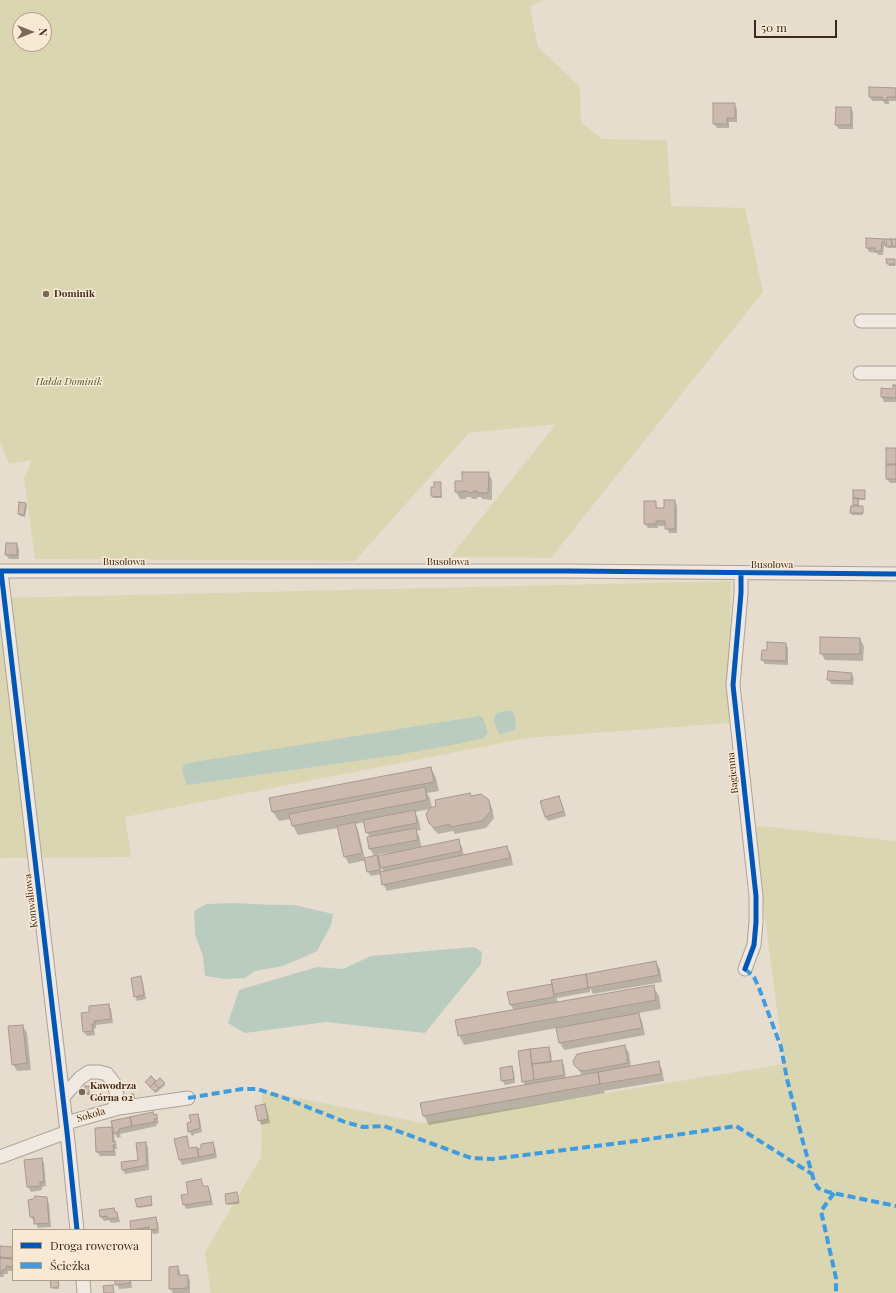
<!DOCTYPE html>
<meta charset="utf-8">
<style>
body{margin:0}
#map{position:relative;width:896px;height:1293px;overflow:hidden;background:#e7ddcf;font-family:"Playfair Display",serif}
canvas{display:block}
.legend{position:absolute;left:12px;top:1229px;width:140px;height:52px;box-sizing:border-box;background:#f8e9d5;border:1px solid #ad9c8c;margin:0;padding:5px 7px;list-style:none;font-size:12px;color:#3d291e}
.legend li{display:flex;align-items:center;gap:8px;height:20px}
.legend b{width:20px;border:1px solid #ad9c8c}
.north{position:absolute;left:12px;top:12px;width:40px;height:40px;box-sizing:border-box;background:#f8e9d5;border:1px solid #ad9c8c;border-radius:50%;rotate:90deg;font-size:11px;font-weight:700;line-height:16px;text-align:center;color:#3d291e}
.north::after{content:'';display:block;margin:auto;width:14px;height:18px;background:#78685c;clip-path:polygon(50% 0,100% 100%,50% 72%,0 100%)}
.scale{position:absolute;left:754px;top:20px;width:83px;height:18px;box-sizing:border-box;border:2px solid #3d291e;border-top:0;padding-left:5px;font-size:12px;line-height:14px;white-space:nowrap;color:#3d291e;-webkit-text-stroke:3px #f8e9d5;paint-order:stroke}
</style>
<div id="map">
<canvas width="896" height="1293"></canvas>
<ul class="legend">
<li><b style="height:5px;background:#0057b8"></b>Droga rowerowa</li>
<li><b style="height:5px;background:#3f9ce0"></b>Ścieżka</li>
</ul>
<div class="north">N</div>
<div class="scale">50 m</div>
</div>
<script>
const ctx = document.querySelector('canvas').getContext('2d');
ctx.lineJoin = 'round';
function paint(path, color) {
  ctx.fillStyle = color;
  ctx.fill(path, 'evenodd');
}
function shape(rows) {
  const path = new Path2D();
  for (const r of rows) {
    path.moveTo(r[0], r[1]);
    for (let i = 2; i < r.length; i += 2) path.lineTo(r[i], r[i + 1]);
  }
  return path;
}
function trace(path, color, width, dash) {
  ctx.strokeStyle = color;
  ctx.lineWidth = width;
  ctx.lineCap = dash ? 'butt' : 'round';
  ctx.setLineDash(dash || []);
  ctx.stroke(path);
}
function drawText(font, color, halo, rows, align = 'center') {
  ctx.font = font + ' "Playfair Display",serif';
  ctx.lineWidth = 3;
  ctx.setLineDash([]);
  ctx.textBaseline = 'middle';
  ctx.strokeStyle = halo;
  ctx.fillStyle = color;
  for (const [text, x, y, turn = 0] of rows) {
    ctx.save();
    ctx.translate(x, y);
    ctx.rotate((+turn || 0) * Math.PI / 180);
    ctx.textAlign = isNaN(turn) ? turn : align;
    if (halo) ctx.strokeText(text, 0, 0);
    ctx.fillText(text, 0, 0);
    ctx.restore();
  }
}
paint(shape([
 [0,0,543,0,530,7,538,47,580,87,581,122,602,139,667,140,671,206,745,208,763,292,551,558,450,557,556,424,469,433,355,561,35,559,24,478,32,460,9,464,0,441],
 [20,20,44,20,44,44,20,44],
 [731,581,729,723,527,738,125,817,131,857,0,858,0,598],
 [753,825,896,841,896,1293,211,1293,205,1252,261,1157,262,1091,422,1123,784,1064]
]), '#dad6b1');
paint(shape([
 [505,711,512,711,515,716,516,726,515,730,501,734,498,733,494,720,495,716,498,713],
 [480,716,483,718,488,733,484,738,462,743,397,755,187,785,182,771,184,764,194,762],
 [235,903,275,905,294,905,333,914,331,925,317,951,304,957,283,966,255,971,245,978,225,979,205,976,203,956,195,934,194,911,206,904],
 [474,947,482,952,481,964,425,1033,326,1022,245,1033,228,1023,239,990,317,967,343,969,371,956]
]), '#baccbf');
paint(shape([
 [896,89,896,101,889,101,889,104,885,104,883,101,872,101,870,97],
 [734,104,737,109,737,122,729,122,729,128,717,128,714,124],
 [851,108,853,112,853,129,839,129,836,125],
 [884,240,887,246,896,240,896,248,888,248,887,246,884,246,883,255,878,255,877,253,869,252,867,248],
 [887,260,894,260,896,266,889,266],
 [896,386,896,402,884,402,882,397,882,389,894,390],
 [896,449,896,483,890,483,887,479,889,466,887,464],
 [488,473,492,480,492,500,482,499,481,497,478,497,476,499,473,499,470,497,466,497,466,499,460,499,456,492,456,482,463,482],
 [440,483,442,498,433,498,432,496,435,488],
 [854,491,864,491,865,493,865,500,859,500,859,507,862,507,863,509,863,515,852,515,851,513,854,507],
 [675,501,677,506,677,533,669,533,666,526,658,526,658,528,648,528,645,524,645,502,655,502,658,509,665,509],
 [26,504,27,506,25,517,20,516,19,514],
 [17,544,19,549,19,559,9,559,6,555],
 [860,639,864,646,863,661,825,660,821,653],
 [786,644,788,648,788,665,765,664,762,660],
 [851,674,854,678,853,685,831,684,828,679],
 [431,768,436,778,439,791,427,793,430,798,432,808,472,797,488,800,492,808,494,818,486,828,455,834,453,831,438,834,434,830,430,823,430,809,415,812,418,818,421,830,416,831,419,836,422,848,458,841,462,847,464,856,507,847,511,854,513,865,387,891,383,884,381,874,371,876,368,872,366,860,349,864,345,857,338,828,298,835,293,826,291,819,279,821,273,812,271,799],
 [365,822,367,832,370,838,370,849,375,857,365,859,358,830,355,824],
 [389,853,390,855,380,863,376,855],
 [380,865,384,872,382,873],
 [559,797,566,816,548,821,545,817],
 [656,962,660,969,662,982,593,994,590,988,590,992,557,998,557,1003,653,986,659,996,661,1009,638,1013,642,1021,645,1035,564,1050,560,1043,557,1028,464,1045,459,1035,514,1011,511,1005,508,993,553,985],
 [140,977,143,982,146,999,137,1001,135,996],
 [108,1005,111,1009,113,1023,96,1025,96,1028,94,1029,95,1035,87,1036,84,1032,90,1012],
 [23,1026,27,1033,31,1070,17,1071,13,1064],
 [625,1046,629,1053,631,1067,658,1062,662,1069,664,1081,604,1091,605,1093,429,1125,424,1116,525,1085,523,1081,519,1052,548,1048,551,1052,552,1062,561,1061,564,1065,566,1078,582,1075,575,1065],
 [511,1067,514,1072,515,1083,505,1085,502,1080],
 [151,1077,156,1082,164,1083,165,1085,156,1093,147,1084],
 [89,1087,90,1095,87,1095,86,1093],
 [131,1093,134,1093,135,1098,132,1098],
 [264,1105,267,1109,270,1123,261,1125,259,1120],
 [156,1115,159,1123,156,1124,157,1126,120,1134,121,1137,117,1138,115,1133,112,1122],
 [197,1115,200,1119,202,1132,194,1134,194,1135,192,1136,189,1131,192,1123],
 [111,1128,114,1132,115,1143,117,1147,117,1149,115,1149,116,1156,100,1156,97,1152,96,1129],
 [186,1138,190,1149,203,1149,212,1143,215,1147,217,1158,182,1165,180,1160,175,1140],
 [145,1143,148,1147,149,1170,125,1174,123,1170,122,1162,139,1161],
 [42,1159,44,1163,46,1186,42,1187,42,1190,31,1192,28,1187,25,1161],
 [201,1180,204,1187,208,1187,210,1191,213,1205,186,1209,184,1205,189,1195],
 [237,1193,239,1204,228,1205,227,1203],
 [46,1198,49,1203,51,1227,38,1228,35,1221,34,1221,31,1217],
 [151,1199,152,1206,139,1208,138,1207],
 [113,1209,119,1218,120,1222,111,1223,109,1220,104,1221,101,1217],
 [155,1218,158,1223,159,1233,153,1234,151,1230,132,1230,131,1222],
 [0,1247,13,1248,13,1271,8,1271,8,1274,4,1274,4,1277,0,1277],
 [178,1267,180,1272,180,1276,187,1276,190,1280,190,1293,173,1293,170,1288],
 [51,1280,58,1280,59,1289,53,1289],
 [116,1280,131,1280,132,1288,119,1289]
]), '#0003');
const building = shape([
 [869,87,896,88,896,97,887,97,887,100,882,100,882,97,869,97,869,87],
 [713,103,735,103,735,118,727,118,727,124,713,124,713,103],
 [836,107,851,107,851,125,835,125,836,107],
 [866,238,885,239,884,242,882,242,881,251,875,251,875,248,866,248,866,238],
 [886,239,891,239,892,246,886,247,886,239],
 [891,239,896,239,896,246,892,246,891,239],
 [886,259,895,259,895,264,887,264,886,259],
 [893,385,896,385,896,398,881,397,881,388,893,389,893,385],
 [886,448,896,448,896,464,886,464,886,448],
 [886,465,896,465,896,479,886,479,886,465],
 [462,472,489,472,488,493,477,493,477,491,474,491,472,493,468,492,466,491,462,491,462,492,455,492,455,481,462,481,462,472],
 [434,482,441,482,441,497,431,496,431,487,434,487,434,482],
 [853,490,865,490,865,499,853,498,853,490],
 [853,498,858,498,858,505,853,505,853,498],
 [664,500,675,500,675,529,665,529,665,521,656,521,656,524,644,524,644,501,656,501,656,508,664,508,664,500],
 [19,502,26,503,24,515,18,514,19,502],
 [851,506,863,506,863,513,850,513,851,506],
 [6,543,17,543,17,555,5,555,6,543],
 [820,637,860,638,860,654,820,654,820,637],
 [767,642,786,643,786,661,761,660,762,650,767,650,767,642],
 [828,671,852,673,851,681,827,680,828,671],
 [431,767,434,782,272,812,269,798,431,767],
 [425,787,427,800,292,826,289,814,425,787],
 [470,793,471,796,481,794,489,800,491,811,482,821,450,827,450,824,434,828,429,823,426,814,430,808,436,806,435,800,470,793],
 [559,796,564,811,545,817,540,801,559,796],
 [415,810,417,823,366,833,363,820,415,810],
 [355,822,362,853,344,857,337,826,355,822],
 [416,828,418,840,369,849,367,837,416,828],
 [459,839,461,851,381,868,378,856,459,839],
 [507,846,510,858,382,885,380,872,507,846],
 [377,855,380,870,367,872,364,858,377,855],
 [656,961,659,975,588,988,586,974,656,961],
 [586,974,588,988,554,994,551,980,586,974],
 [141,976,144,995,134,997,131,978,141,976],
 [552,984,554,997,510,1005,507,992,552,984],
 [654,985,656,1000,458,1036,455,1020,654,985],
 [109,1004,111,1019,94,1021,95,1024,92,1024,93,1031,83,1032,81,1013,89,1012,89,1006,109,1004],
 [639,1013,642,1028,559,1043,556,1028,639,1013],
 [23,1025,27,1063,12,1065,8,1026,23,1025],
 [625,1045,628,1063,584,1071,579,1070,574,1065,573,1061,577,1054,625,1045],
 [549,1047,551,1062,532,1064,530,1049,549,1047],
 [530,1049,534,1080,522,1082,518,1051,530,1049],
 [562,1060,564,1075,534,1080,532,1064,562,1060],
 [659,1061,661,1074,600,1084,598,1072,659,1061],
 [512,1066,514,1079,501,1081,500,1068,512,1066],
 [598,1072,600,1084,423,1116,420,1103,598,1072],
 [151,1076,156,1081,150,1087,145,1082,151,1076],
 [160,1078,165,1083,159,1088,154,1083,160,1078],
 [154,1083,159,1088,155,1092,150,1087,154,1083],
 [85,1086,89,1086,89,1094,85,1093,85,1086],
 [265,1104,268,1119,258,1121,255,1106,265,1104],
 [153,1112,154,1115,157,1114,157,1119,154,1119,155,1122,132,1126,130,1117,153,1112],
 [198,1114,200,1128,188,1132,187,1123,191,1122,189,1115,198,1114],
 [130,1117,132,1126,119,1129,119,1132,114,1134,111,1121,130,1117],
 [112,1127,113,1142,115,1141,116,1145,113,1145,114,1151,96,1152,95,1128,112,1127],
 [187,1136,189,1148,197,1147,199,1157,179,1160,174,1139,187,1136],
 [146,1142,147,1165,122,1170,121,1162,138,1160,136,1143,146,1142],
 [213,1142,215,1154,199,1157,197,1149,201,1148,201,1144,213,1142],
 [42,1158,44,1182,40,1182,40,1186,27,1187,24,1160,42,1158],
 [201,1179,203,1186,208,1186,211,1201,183,1205,181,1195,188,1194,186,1182,201,1179],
 [237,1192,239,1202,226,1204,225,1194,237,1192],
 [35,1196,47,1197,49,1223,34,1224,34,1217,30,1217,28,1200,33,1199,35,1196],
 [151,1196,152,1205,137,1207,135,1199,151,1196],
 [114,1208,115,1212,117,1212,118,1218,107,1219,107,1216,100,1217,99,1210,114,1208],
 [156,1217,158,1229,149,1230,149,1227,131,1230,130,1221,156,1217],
 [0,1246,13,1247,13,1258,0,1257,0,1246],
 [0,1258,13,1259,13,1267,6,1266,6,1270,2,1270,2,1273,0,1273,0,1258],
 [178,1266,178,1275,188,1275,188,1288,169,1289,169,1267,178,1266],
 [50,1280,58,1280,59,1287,51,1288,50,1280],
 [115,1280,130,1280,130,1283,115,1285,115,1280],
 [113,1285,114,1293,104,1293,103,1286,113,1285]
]);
paint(building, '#ccbaaf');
trace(building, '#a8988d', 1);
const minor = shape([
 [861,321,896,321],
 [860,373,896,373],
 [0,571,568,571,896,574],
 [1,571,67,1132,77,1230],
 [741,574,741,593,733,685,756,896,756,922,754,945,745,969],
 [63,1097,80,1078,89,1072,99,1072,107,1074,114,1083,117,1096,114,1109],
 [66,1123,119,1108,188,1098],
 [0,1157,67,1132],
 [83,1280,84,1293]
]);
trace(minor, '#ada297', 15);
trace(minor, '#efe9e1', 13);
trace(shape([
 [745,969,754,977,759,988,781,1047,787,1079,803,1142,814,1181,818,1188,828,1192,896,1206],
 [188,1098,242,1089,257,1089,282,1097,345,1122,363,1127,384,1126,471,1158,492,1159,636,1141,736,1126,812,1174],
 [834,1193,821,1211,836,1278,836,1293]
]), '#3f9ce0', 4, [8, 4]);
trace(shape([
 [0,571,568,571,896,574],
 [1,571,67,1132,77,1230],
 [741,574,741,593,733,685,756,896,756,922,754,945,745,969]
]), '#0057b8', 5);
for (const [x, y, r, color] of [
 [46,294,4,"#78685c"],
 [82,1092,4,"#78685c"]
]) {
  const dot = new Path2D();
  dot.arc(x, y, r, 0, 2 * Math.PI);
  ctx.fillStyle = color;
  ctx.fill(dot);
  trace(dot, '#f8e9d5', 1.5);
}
drawText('bold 10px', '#3d291e', '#f8e9d5', [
 ["Dominik",54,294],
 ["Kawodrza",90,1086],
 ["Górna 02",90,1098]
], 'left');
drawText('italic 10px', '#535a23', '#f8e9d5', [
 ["Hałda Dominik",69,382]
]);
drawText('10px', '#3d291e', '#f8e9d5', [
 ["Busolowa",124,562],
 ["Busolowa",448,562],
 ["Busolowa",772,565],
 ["Bagienna",733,773,-96],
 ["Konwaliowa",31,901,-97],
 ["Sokola",91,1115,-16]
]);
</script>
